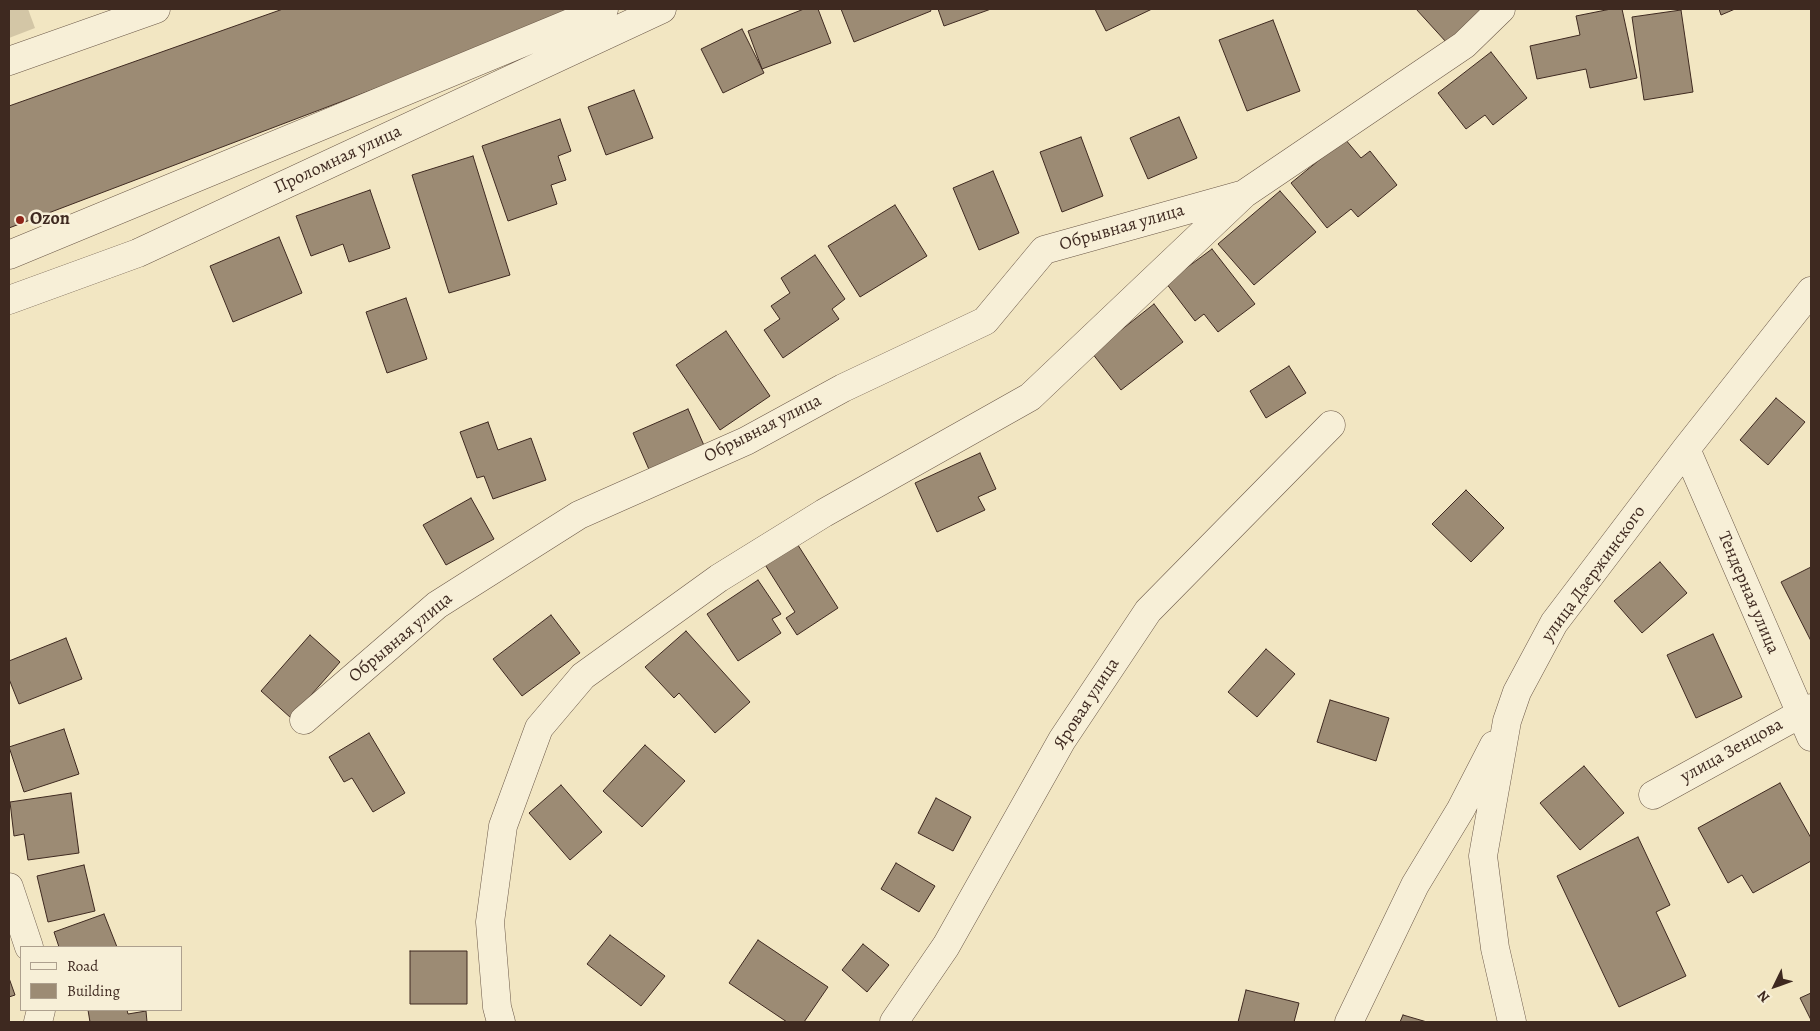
<!DOCTYPE html>
<meta charset="utf-8">
<style>
body{margin:0}
#map{position:relative;width:1820px;height:1031px;overflow:hidden;background:#f2e6c2;font-family:Alegreya,serif}
canvas{display:block}
.frame{position:absolute;inset:0;border:10px solid #3e2920;pointer-events:none}
.legend{position:absolute;left:20px;top:946px;width:162px;height:65px;box-sizing:border-box;background:#f7efd7;border:1px solid #ada08e;margin:0;padding:6px 9px;list-style:none;font-size:15px;color:#3e2920}
.legend li{display:flex;align-items:center;gap:10px;height:25px}
.legend b{width:25px;border:1px solid #ada08e}
.north{position:absolute;left:1750px;top:961px;width:50px;height:50px;-webkit-text-stroke:4px #f7efd7;paint-order:stroke;rotate:228deg;font-size:14px;font-weight:700;line-height:20px;text-align:center;color:#3e2920}
.north::after{content:'';display:block;margin:auto;width:18px;height:22px;background:#3e2920;clip-path:polygon(50% 0,100% 100%,50% 72%,0 100%)}
</style>
<div id="map">
<canvas width="1820" height="1031"></canvas>
<div class="frame"></div>
<ul class="legend">
<li><b style="height:6px;background:#f7efd7"></b>Road</li>
<li><b style="height:14px;background:#9c8b74"></b>Building</li>
</ul>
<div class="north">N</div>
</div>
<script>
const ctx = document.querySelector('canvas').getContext('2d');
ctx.lineJoin = 'round';
function paint(path, color) {
  ctx.fillStyle = color;
  ctx.fill(path, 'evenodd');
}
function shape(rows) {
  const path = new Path2D();
  for (const r of rows) {
    path.moveTo(r[0], r[1]);
    for (let i = 2; i < r.length; i += 2) path.lineTo(r[i], r[i + 1]);
  }
  return path;
}
function trace(path, color, width, dash) {
  ctx.strokeStyle = color;
  ctx.lineWidth = width;
  ctx.lineCap = dash ? 'butt' : 'round';
  ctx.setLineDash(dash || []);
  ctx.stroke(path);
}
function drawText(font, color, halo, rows, align = 'center') {
  ctx.font = font + ' Alegreya,serif';
  ctx.lineWidth = 5;
  ctx.setLineDash([]);
  ctx.textBaseline = 'middle';
  ctx.strokeStyle = halo;
  ctx.fillStyle = color;
  for (const [text, x, y, turn = 0] of rows) {
    ctx.save();
    ctx.translate(x, y);
    ctx.rotate((+turn || 0) * Math.PI / 180);
    ctx.textAlign = isNaN(turn) ? turn : align;
    if (halo) ctx.strokeText(text, 0, 0);
    ctx.fillText(text, 0, 0);
    ctx.restore();
  }
}
paint(shape([
 [9,9,28,9,35,28,9,38]
]), '#d3c6a6');
const building = shape([
 [283,9,585,9,9,228,9,106,283,9],
 [804,9,818,9,831,43,762,69,748,31,804,9],
 [841,9,930,9,931,11,854,42,841,9],
 [938,9,991,9,944,26,938,9],
 [1095,9,1152,9,1106,31,1095,9],
 [1416,9,1485,9,1447,43,1416,9],
 [1611,9,1622,9,1637,78,1590,88,1586,69,1537,79,1530,46,1580,35,1576,16,1611,9],
 [1719,9,1735,9,1721,15,1719,9],
 [1681,10,1693,92,1644,100,1632,17,1681,10],
 [1273,20,1300,91,1247,111,1219,40,1273,20],
 [742,29,764,73,723,93,701,49,742,29],
 [1491,52,1527,98,1493,125,1485,115,1466,129,1438,93,1491,52],
 [634,90,653,138,606,155,588,107,634,90],
 [1179,117,1197,158,1148,179,1130,138,1179,117],
 [560,119,571,151,558,156,566,180,551,185,557,204,508,221,482,146,560,119],
 [1081,137,1103,196,1062,212,1040,152,1081,137],
 [1345,139,1361,158,1370,151,1397,185,1358,217,1351,209,1327,228,1291,183,1345,139],
 [473,156,510,275,449,293,412,175,473,156],
 [993,171,1019,233,979,250,953,188,993,171],
 [370,190,390,248,349,262,343,244,311,256,296,216,370,190],
 [1280,191,1316,232,1254,285,1218,244,1280,191],
 [895,205,927,256,860,297,828,246,895,205],
 [279,237,302,293,233,322,210,266,279,237],
 [1212,249,1255,304,1218,332,1204,314,1195,321,1166,283,1212,249],
 [815,255,845,299,832,309,839,319,783,358,764,330,780,319,771,306,790,293,781,278,815,255],
 [406,298,427,359,387,373,366,312,406,298],
 [1154,304,1183,342,1121,390,1092,353,1154,304],
 [726,331,770,396,720,430,676,365,726,331],
 [1289,366,1306,393,1266,418,1250,391,1289,366],
 [1776,398,1805,422,1768,465,1740,440,1776,398],
 [688,409,706,450,651,474,633,433,688,409],
 [488,422,498,450,531,438,546,480,493,499,484,476,477,478,460,432,488,422],
 [980,453,996,489,978,497,985,510,937,532,915,483,980,453],
 [1466,490,1504,528,1471,562,1432,524,1466,490],
 [471,498,494,539,446,565,423,525,471,498],
 [796,542,838,608,797,635,786,618,795,612,764,563,796,542],
 [1660,562,1687,593,1642,633,1614,601,1660,562],
 [1811,567,1811,641,1781,582,1811,567],
 [758,580,781,614,772,619,781,633,738,661,707,614,758,580],
 [551,615,580,653,522,696,493,659,551,615],
 [686,631,750,702,715,733,679,693,674,698,645,667,686,631],
 [1713,634,1742,697,1696,718,1667,655,1713,634],
 [310,635,340,662,291,718,261,691,310,635],
 [66,638,82,679,19,704,9,679,9,661,66,638],
 [1266,649,1295,674,1257,717,1228,692,1266,649],
 [1330,700,1389,718,1376,761,1317,742,1330,700],
 [64,729,79,774,24,792,9,747,64,729],
 [369,733,405,793,373,812,352,778,344,782,329,757,369,733],
 [645,745,685,781,642,827,603,791,645,745],
 [1584,766,1624,813,1580,850,1540,803,1584,766],
 [1780,783,1811,838,1811,861,1753,893,1742,875,1728,883,1698,828,1780,783],
 [561,785,602,832,570,860,529,813,561,785],
 [71,793,79,853,28,860,24,834,14,836,10,802,71,793],
 [936,798,971,817,953,851,918,833,936,798],
 [1638,837,1670,905,1656,912,1686,976,1619,1007,1557,876,1638,837],
 [896,863,935,886,919,912,881,889,896,863],
 [84,865,95,911,48,922,37,876,84,865],
 [104,914,117,947,59,947,54,932,104,914],
 [610,935,665,976,641,1006,587,964,610,935],
 [758,940,828,987,804,1022,787,1022,729,983,758,940],
 [863,944,889,965,867,992,842,970,863,944],
 [410,951,467,951,467,1004,410,1004,410,951],
 [9,978,15,995,9,997,9,978],
 [1246,990,1299,1003,1294,1022,1238,1022,1246,990],
 [1811,993,1811,1020,1800,998,1811,993],
 [88,1010,127,1010,128,1014,146,1011,147,1022,90,1022,88,1010],
 [1403,1015,1427,1022,1400,1022,1403,1015]
]);
paint(building, '#9c8b74');
trace(building, '#3e2920', 1);
const minor = shape([
 [9,61,156,9],
 [9,255,604,9],
 [9,300,138,253,662,9],
 [1686,449,1811,737],
 [304,720,437,605,579,515,746,441,843,388,985,321,1044,250,1241,195],
 [1653,795,1811,708],
 [9,887,29,947],
 [38,1022,41,1010],
 [501,1022,497,1007,490,922,503,826,539,728,583,676,719,578,824,513,1030,397,1244,194,1464,45,1501,9],
 [894,1022,946,946,1062,740,1148,611,1331,425],
 [1349,1022,1415,885,1461,809,1494,745],
 [1512,1022,1495,948,1483,856,1507,721,1517,692,1554,623,1686,449,1811,291]
]);
trace(minor, '#6b5848', 29);
trace(minor, '#f7efd7', 28);
for (const [x, y, r, color] of [
 [20,220,5,"#8f2418"]
]) {
  const dot = new Path2D();
  dot.arc(x, y, r, 0, 2 * Math.PI);
  ctx.fillStyle = color;
  ctx.fill(dot);
  trace(dot, '#f7efd7', 2);
}
drawText('18px', '#3e2920', '#f7efd7', [
 ["Проломная улица",338,160,-25],
 ["Обрывная улица",1122,228,-16],
 ["Обрывная улица",763,429,-27],
 ["улица Дзержинского",1594,574,-54],
 ["Тендерная улица",1748,593,67],
 ["Обрывная улица",401,638,-40],
 ["Яровая улица",1087,704,-57],
 ["улица Зенцова",1732,751,-29]
]);
drawText('bold 18px', '#3e2920', '#f7efd7', [
 ["Ozon",30,220]
], 'left');
</script>
